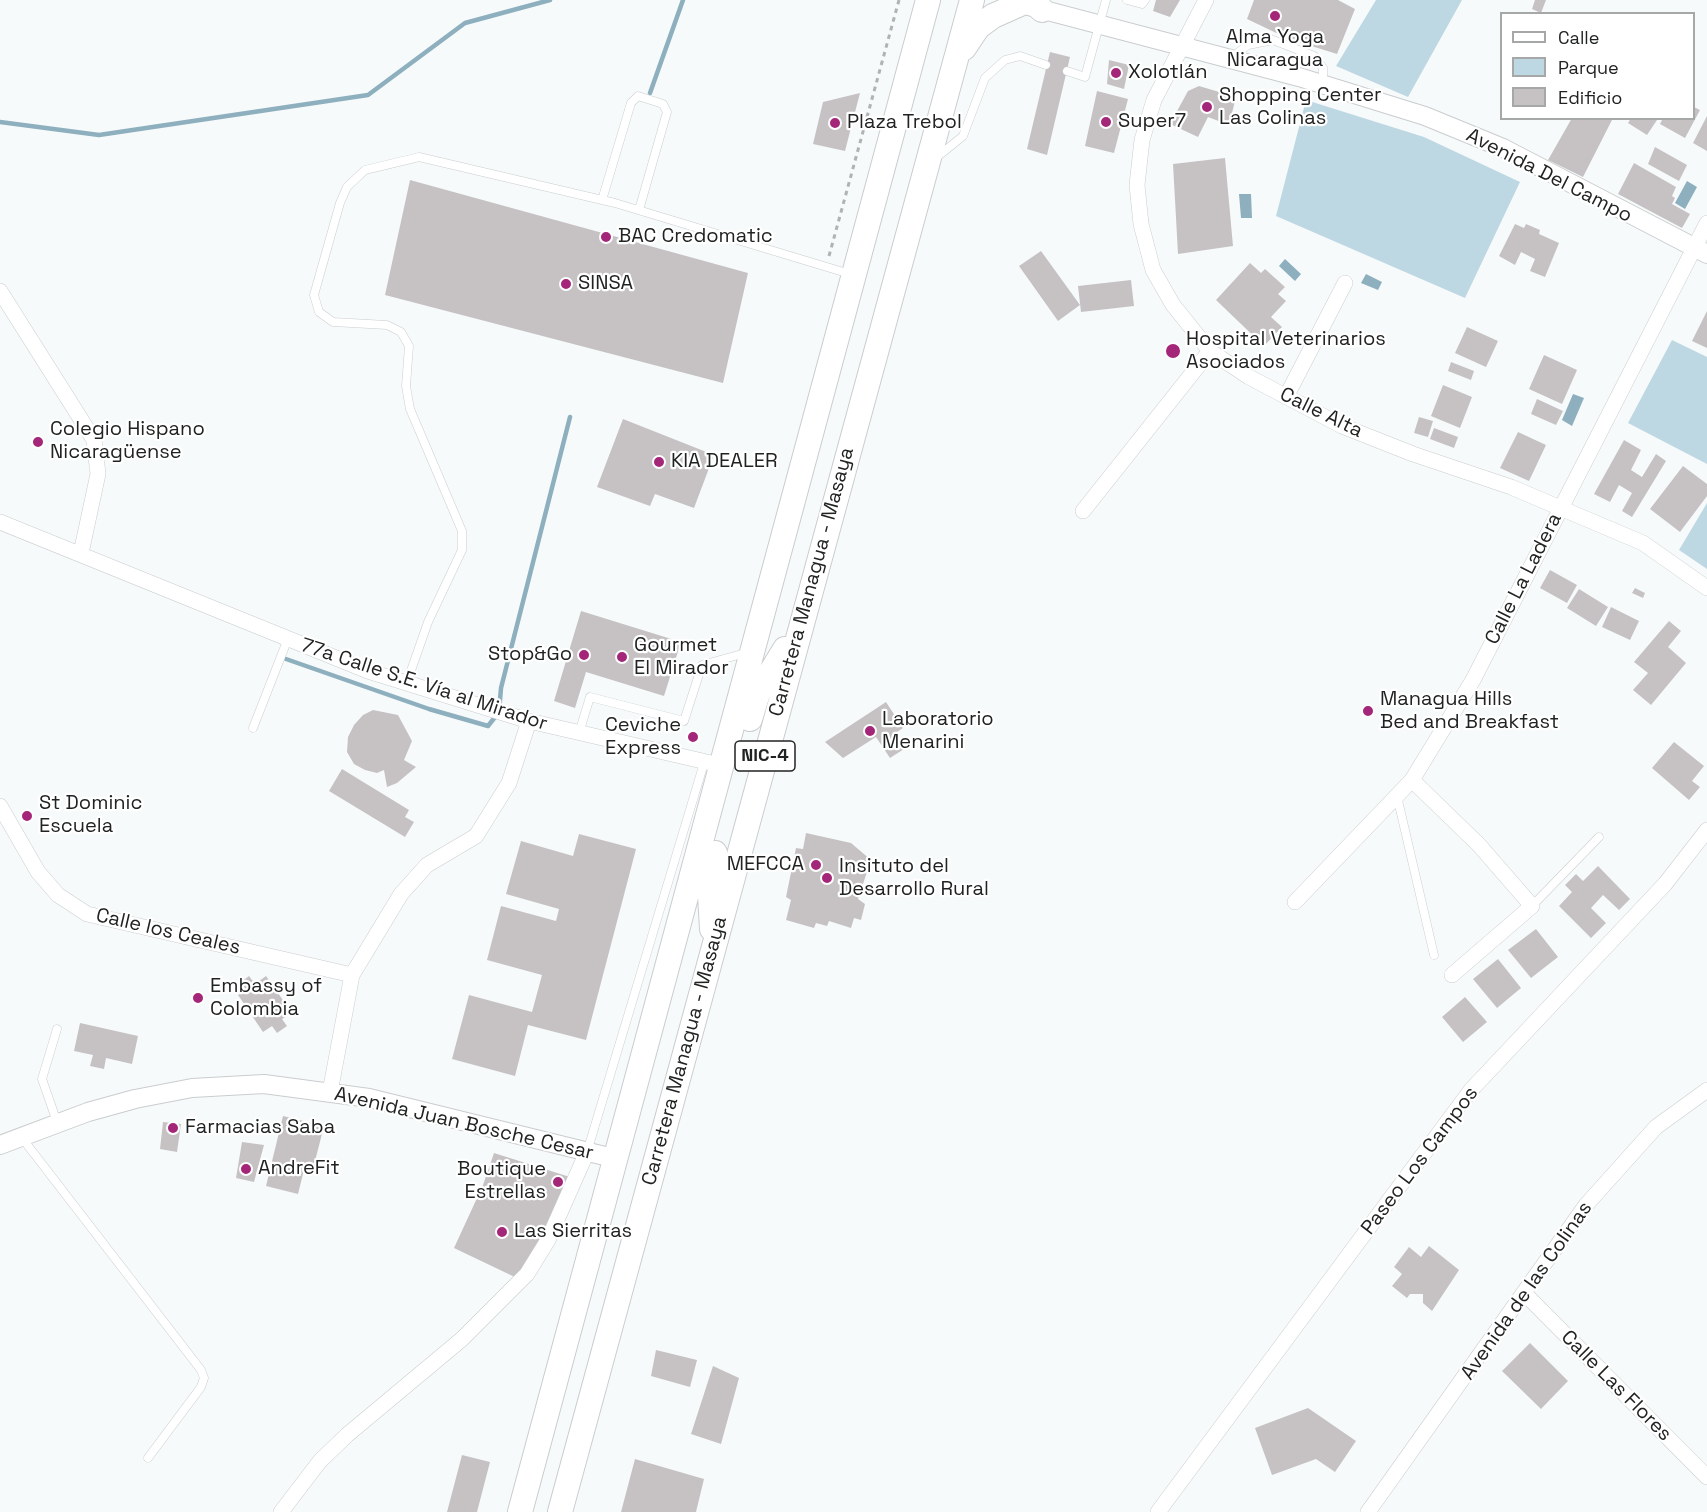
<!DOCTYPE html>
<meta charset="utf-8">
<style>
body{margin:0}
#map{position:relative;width:1707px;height:1512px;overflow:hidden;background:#f6fafb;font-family:"Space Grotesk",sans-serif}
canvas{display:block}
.legend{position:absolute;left:1500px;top:12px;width:195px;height:108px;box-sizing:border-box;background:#fff;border:2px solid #a6a7a7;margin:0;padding:8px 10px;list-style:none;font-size:18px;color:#212323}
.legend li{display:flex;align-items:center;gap:12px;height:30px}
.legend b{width:30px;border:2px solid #a6a7a7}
</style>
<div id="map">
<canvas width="1707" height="1512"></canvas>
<ul class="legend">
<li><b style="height:8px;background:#fff"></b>Calle</li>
<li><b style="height:16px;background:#bed8e3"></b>Parque</li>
<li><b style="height:16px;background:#c6c2c4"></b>Edificio</li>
</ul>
</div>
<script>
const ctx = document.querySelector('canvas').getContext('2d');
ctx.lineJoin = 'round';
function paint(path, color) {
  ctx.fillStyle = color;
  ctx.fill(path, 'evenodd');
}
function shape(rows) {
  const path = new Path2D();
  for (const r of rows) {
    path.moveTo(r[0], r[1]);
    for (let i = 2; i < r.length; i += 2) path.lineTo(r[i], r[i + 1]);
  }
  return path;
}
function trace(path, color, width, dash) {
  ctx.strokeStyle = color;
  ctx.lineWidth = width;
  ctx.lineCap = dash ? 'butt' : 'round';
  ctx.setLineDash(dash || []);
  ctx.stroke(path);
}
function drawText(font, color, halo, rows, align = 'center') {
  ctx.font = font + ' "Space Grotesk",sans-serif';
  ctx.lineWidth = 4.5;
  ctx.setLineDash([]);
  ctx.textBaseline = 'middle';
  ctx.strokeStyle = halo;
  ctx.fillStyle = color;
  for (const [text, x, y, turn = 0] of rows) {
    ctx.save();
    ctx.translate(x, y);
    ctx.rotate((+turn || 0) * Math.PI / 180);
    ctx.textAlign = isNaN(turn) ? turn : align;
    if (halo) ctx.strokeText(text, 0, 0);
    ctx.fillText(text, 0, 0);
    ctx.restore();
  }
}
paint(shape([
 [1376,0,1462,0,1408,97,1336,66],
 [1306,100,1424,137,1520,182,1465,298,1276,216],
 [1672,340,1707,357,1707,464,1628,423],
 [1707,503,1707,569,1679,550]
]), '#bed8e3');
paint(shape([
 [1687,181,1697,187,1685,209,1675,203],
 [1239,194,1251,194,1252,218,1241,218],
 [1285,259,1301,274,1295,281,1279,266],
 [1366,274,1382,282,1378,290,1361,283],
 [1573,394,1584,398,1572,426,1562,420]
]), '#8dafbe');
trace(shape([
 [650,93,683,0],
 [0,122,99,135,368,95,465,23,550,0],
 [286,659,429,709,488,726,499,712,501,688,570,417]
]), '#8dafbe', 4.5);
paint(shape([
 [1156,0,1180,0,1170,17,1153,11],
 [1254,0,1338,0,1355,9,1337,54,1289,39,1247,19],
 [1535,0,1546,0,1541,13,1532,9],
 [1050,52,1070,57,1047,155,1027,149],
 [1109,60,1129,65,1124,89,1107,84],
 [1199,86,1236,97,1229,125,1208,117,1198,137,1170,124,1188,91],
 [1097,91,1128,99,1114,153,1085,146],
 [860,93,845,151,813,144,823,102],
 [1694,107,1700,110,1685,138,1660,124,1663,118,1694,118],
 [1707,116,1707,151,1693,143],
 [1572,118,1613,118,1583,177,1548,160],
 [1631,118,1656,118,1657,120,1647,135,1628,123],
 [1655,147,1687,165,1679,181,1648,164],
 [1225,158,1233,246,1178,254,1173,164],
 [1634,163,1676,187,1672,196,1675,198,1672,204,1690,214,1682,228,1618,194],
 [410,180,748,273,723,383,385,295],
 [1515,224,1524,228,1526,224,1540,230,1539,234,1559,243,1545,277,1530,271,1535,259,1521,252,1515,265,1499,256],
 [1041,251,1080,305,1058,321,1019,266],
 [1250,263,1261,273,1265,269,1285,287,1278,294,1286,301,1271,317,1282,327,1264,346,1216,300],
 [1131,280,1134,306,1081,312,1078,286],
 [1707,311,1707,348,1692,341],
 [1467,327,1498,341,1486,367,1455,353],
 [1544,355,1577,370,1562,404,1529,389],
 [1451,362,1474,371,1471,380,1448,371],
 [1443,385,1472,397,1460,428,1431,416],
 [1537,399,1563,411,1556,425,1531,414],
 [1419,417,1433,421,1428,437,1414,433],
 [623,419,714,455,694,508,655,494,650,506,597,487],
 [1434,428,1458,437,1454,448,1430,439],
 [1518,432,1546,445,1529,481,1500,468],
 [1624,440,1641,450,1631,470,1642,477,1656,454,1666,461,1632,517,1622,511,1632,493,1619,485,1610,502,1594,494],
 [1683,466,1707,484,1707,496,1680,532,1650,509],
 [1550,570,1577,585,1567,603,1540,588],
 [1635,588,1645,593,1643,598,1632,593],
 [1579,589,1608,607,1596,626,1567,608],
 [1611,607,1639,621,1630,640,1602,627],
 [581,611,681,642,664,696,586,672,575,708,554,701],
 [1669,621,1681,631,1668,647,1686,663,1651,705,1633,690,1648,673,1634,662],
 [886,702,903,728,894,734,904,749,890,758,876,737,843,758,825,742],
 [373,710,398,715,412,741,404,760,416,767,397,783,387,787,384,770,377,773,365,770,354,764,347,752,348,737,354,725,363,715],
 [1674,742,1704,766,1692,781,1700,787,1689,800,1652,768],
 [342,769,409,810,405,817,414,822,405,837,329,791],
 [806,833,851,843,871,860,858,899,865,904,861,920,854,918,851,928,829,921,827,926,816,923,814,928,786,920,791,900,786,897,796,848,803,849],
 [579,834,636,849,586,1040,528,1025,515,1076,452,1059,469,995,532,1012,542,975,487,960,501,906,556,921,559,909,506,894,521,841,573,856],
 [1598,866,1630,899,1619,910,1603,895,1591,908,1606,923,1591,938,1559,906,1572,892,1565,885,1576,874,1583,881],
 [1536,929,1558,957,1531,978,1508,950],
 [1498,959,1521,988,1497,1008,1473,979],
 [249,976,255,984,266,976,292,1013,282,1019,287,1026,277,1033,272,1026,263,1032,238,995,246,990,241,982],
 [1465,997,1487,1022,1463,1042,1442,1017],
 [80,1023,138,1036,132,1064,106,1058,104,1069,90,1066,93,1055,74,1051],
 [283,1116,324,1126,314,1165,306,1162,298,1194,266,1186],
 [163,1122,181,1124,177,1152,160,1149],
 [242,1142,264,1145,254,1182,236,1178],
 [494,1153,573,1178,550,1217,521,1280,454,1248,483,1185],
 [1429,1246,1459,1270,1432,1311,1423,1303,1423,1294,1410,1294,1407,1298,1392,1286,1402,1274,1394,1267,1409,1247,1421,1257],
 [1530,1343,1568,1381,1541,1409,1502,1371],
 [656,1350,697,1360,690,1387,651,1376],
 [713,1366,739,1378,721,1444,691,1434],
 [1308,1408,1356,1441,1335,1472,1316,1459,1272,1475,1255,1428],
 [462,1455,490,1462,477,1512,447,1512],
 [635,1459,704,1479,696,1512,621,1512]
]), '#c6c2c4');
const service = shape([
 [1127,0,1142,4,1145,0],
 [1230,59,1248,45,1273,40,1314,56,1323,68,1323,83],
 [1067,71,1085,77,1106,0],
 [937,157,963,136,985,78,1005,60,1020,56,1046,65],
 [602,200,631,103,638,96,663,104,667,112,639,210],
 [407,682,428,622,462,550,462,531,410,409,406,386,409,346,401,332,387,325,333,322,319,312,314,295,340,203,347,187,365,170,419,157,615,203,850,274],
 [253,728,287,641],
 [579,733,590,697,684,721,702,665,749,652],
 [1397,796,1434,955],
 [1532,906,1599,837],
 [57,1122,42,1079,57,1029],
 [22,1138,201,1370,204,1378,201,1387,148,1458],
 [587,1152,704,763]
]);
const minor = shape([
 [1206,0,1154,100,1142,140,1137,185,1141,224,1153,270,1173,305,1210,351,1249,377,1342,426,1413,454,1511,487,1643,543,1707,588],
 [0,291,94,440,98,474,81,553],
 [1286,397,1345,283],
 [1083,511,1210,351],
 [0,522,368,671,529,721,724,766],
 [1412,780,1479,845,1532,906,1452,975],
 [0,806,38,872,58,895,87,914,352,975],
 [1295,902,1412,780,1473,680,1707,223],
 [330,1092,352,975,401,894,427,865,476,836,509,783,529,721],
 [1525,1294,1707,1477],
 [281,1512,320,1461,347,1435,462,1339,527,1274,548,1240,587,1152],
 [1158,1512,1471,1090,1665,884,1707,830],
 [1368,1512,1586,1205,1656,1127,1707,1090]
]);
const tertiary = shape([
 [1029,6,1299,77,1425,116,1503,148,1707,254],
 [0,1145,88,1112,135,1099,192,1088,264,1084,369,1098,617,1159]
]);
const trunk = shape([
 [1031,0,1042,10],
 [964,48,978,27,993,16,1020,4],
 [750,719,758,693,785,649],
 [712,929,709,878,715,853],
 [520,1512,928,0],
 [560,1512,972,0]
]);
trace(service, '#cacdcf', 9);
trace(minor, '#cacdcf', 16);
trace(tertiary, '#cacdcf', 20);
trace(trunk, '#cacdcf', 26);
trace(shape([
 [829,256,899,0]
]), '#b0b3b4', 3, [4.5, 4.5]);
trace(service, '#fff', 8);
trace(minor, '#fff', 15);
trace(tertiary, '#fff', 18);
trace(trunk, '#fff', 24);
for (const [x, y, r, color] of [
 [1275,16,6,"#a42678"],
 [1116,73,6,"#a42678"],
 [1207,107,6,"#a42678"],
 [1106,122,6,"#a42678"],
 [835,123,6,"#a42678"],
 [606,237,6,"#a42678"],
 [566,284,6,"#a42678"],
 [1173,351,8,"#a42678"],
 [38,442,6,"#a42678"],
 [659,462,6,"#a42678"],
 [584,655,6,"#a42678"],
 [622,657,6,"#a42678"],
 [1368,711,6,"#a42678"],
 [870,731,6,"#a42678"],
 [693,737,6,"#a42678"],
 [27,816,6,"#a42678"],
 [816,865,6,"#a42678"],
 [827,878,6,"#a42678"],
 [198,998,6,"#a42678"],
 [173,1128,6,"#a42678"],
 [246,1169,6,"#a42678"],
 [558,1182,6,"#a42678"],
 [502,1232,6,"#a42678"]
]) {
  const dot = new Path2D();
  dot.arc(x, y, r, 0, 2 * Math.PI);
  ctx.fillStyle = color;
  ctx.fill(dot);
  trace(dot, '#fff', 2);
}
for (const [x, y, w] of [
 [765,756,60]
]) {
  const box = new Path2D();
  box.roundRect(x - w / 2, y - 15, w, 30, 4.5);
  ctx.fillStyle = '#fff';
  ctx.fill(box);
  trace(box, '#212323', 1.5);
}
drawText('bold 18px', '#212323', null, [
 ["NIC-4",765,756]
]);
drawText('20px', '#212323', '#fff', [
 ["Alma Yoga",1275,38,"center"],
 ["Nicaragua",1275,61,"center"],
 ["Xolotlán",1128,73],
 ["Shopping Center",1219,96],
 ["Las Colinas",1219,119],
 ["Super7",1118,122],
 ["Plaza Trebol",847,123],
 ["BAC Credomatic",618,237],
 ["SINSA",578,284],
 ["Hospital Veterinarios",1186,340],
 ["Asociados",1186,363],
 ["Colegio Hispano",50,430],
 ["Nicaragüense",50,453],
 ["KIA DEALER",671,462],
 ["Gourmet",634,646],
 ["El Mirador",634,669],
 ["Stop&Go",572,655,"right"],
 ["Managua Hills",1380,700],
 ["Bed and Breakfast",1380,723],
 ["Laboratorio",882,720],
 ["Menarini",882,743],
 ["Ceviche",681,726,"right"],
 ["Express",681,749,"right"],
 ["St Dominic",39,804],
 ["Escuela",39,827],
 ["MEFCCA",804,865,"right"],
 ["Insituto del",839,867],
 ["Desarrollo Rural",839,890],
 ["Embassy of",210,987],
 ["Colombia",210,1010],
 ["Farmacias Saba",185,1128],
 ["AndreFit",258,1169],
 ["Boutique",546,1170,"right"],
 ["Estrellas",546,1193,"right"],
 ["Las Sierritas",514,1232]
], 'left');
drawText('20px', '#212323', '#fff', [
 ["Avenida Del Campo",1549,176,27],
 ["Calle Alta",1321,413,26],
 ["Calle La Ladera",1524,579,-63],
 ["Carretera Managua - Masaya",812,582,-75],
 ["77a Calle S.E. Vía al Mirador",424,685,18],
 ["Calle los Ceales",168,932,13],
 ["Carretera Managua - Masaya",685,1051,-75],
 ["Avenida Juan Bosche Cesar",464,1124,13],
 ["Paseo Los Campos",1420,1161,-53],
 ["Avenida de las Colinas",1527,1291,-55],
 ["Calle Las Flores",1616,1386,45]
]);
</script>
